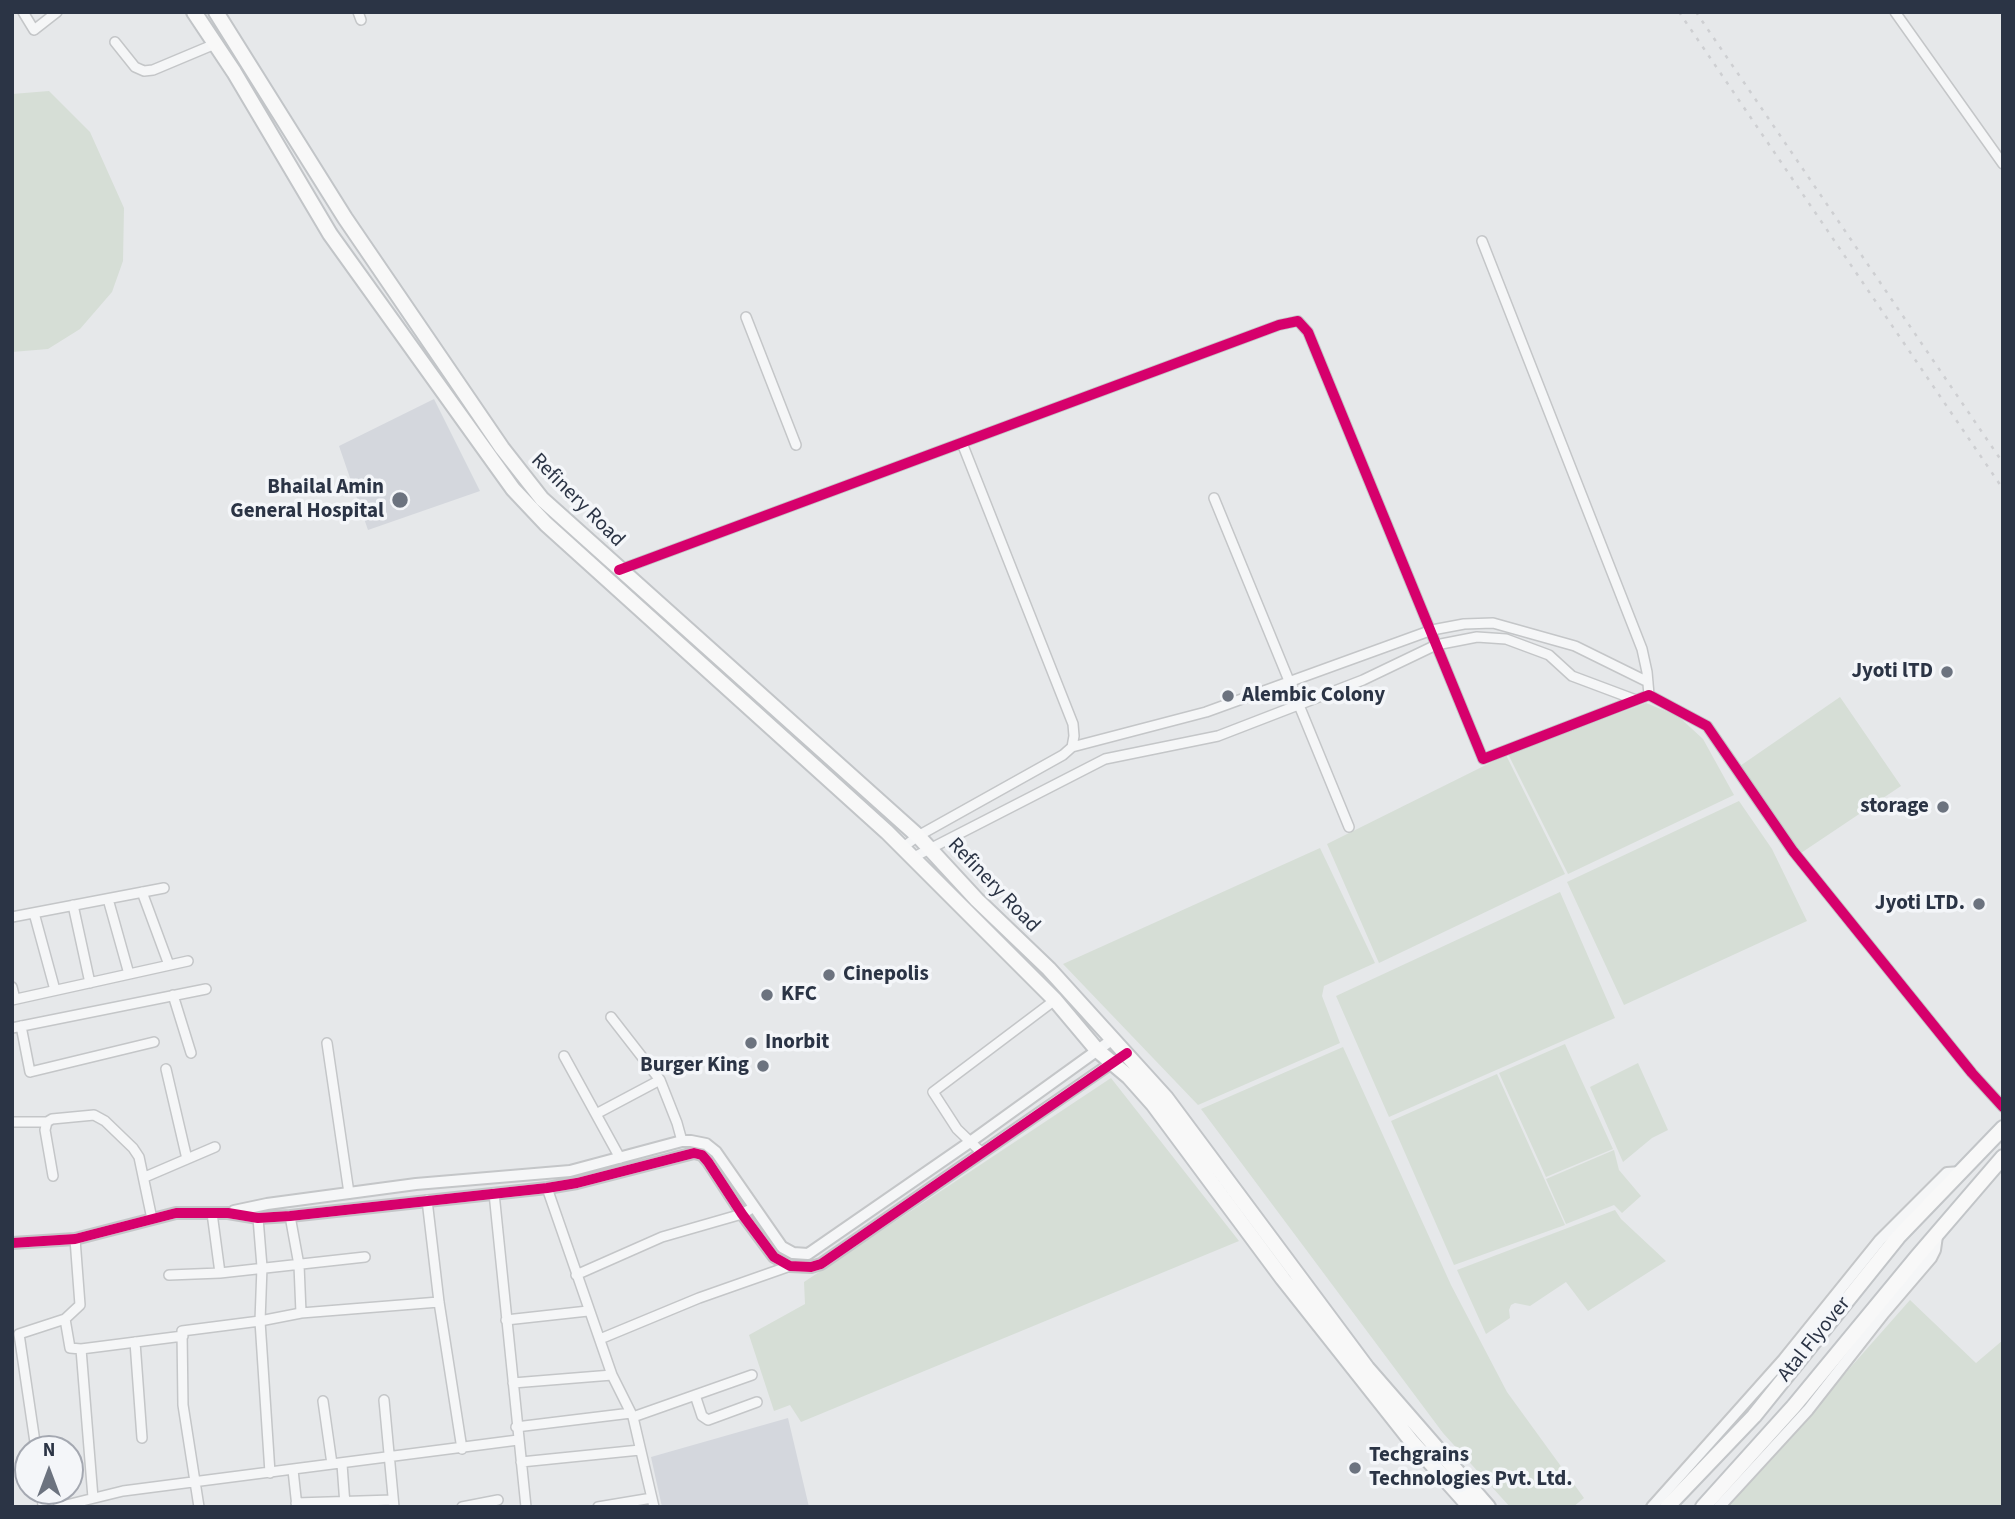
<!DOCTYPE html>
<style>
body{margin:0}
#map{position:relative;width:2015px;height:1519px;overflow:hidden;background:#e6e8ea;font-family:"Source Sans 3",sans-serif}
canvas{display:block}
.frame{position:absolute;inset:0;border:14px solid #2b3445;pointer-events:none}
.north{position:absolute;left:14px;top:1435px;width:70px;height:70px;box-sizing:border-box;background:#f4f6f9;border:2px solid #a4a8b1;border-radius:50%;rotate:0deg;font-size:19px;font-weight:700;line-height:28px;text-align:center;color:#2b3445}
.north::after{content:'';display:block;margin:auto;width:24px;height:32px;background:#6c737f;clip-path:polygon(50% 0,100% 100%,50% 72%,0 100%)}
</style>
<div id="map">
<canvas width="2015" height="1519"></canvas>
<div class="frame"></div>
<div class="north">N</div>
</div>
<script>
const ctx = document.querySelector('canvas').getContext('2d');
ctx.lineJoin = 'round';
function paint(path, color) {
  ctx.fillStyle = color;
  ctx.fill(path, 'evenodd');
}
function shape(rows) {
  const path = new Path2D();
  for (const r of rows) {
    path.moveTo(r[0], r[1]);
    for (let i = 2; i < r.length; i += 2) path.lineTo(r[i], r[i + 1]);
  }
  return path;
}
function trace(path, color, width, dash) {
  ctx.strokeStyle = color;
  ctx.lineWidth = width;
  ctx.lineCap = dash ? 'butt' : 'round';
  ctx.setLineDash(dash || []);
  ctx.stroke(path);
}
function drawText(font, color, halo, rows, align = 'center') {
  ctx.font = font + ' "Source Sans 3",sans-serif';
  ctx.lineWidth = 7;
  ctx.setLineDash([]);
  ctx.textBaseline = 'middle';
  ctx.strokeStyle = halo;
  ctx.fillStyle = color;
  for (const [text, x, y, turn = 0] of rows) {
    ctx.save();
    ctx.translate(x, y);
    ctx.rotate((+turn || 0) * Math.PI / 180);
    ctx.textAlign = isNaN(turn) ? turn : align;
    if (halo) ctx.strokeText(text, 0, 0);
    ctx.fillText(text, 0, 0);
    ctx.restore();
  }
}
paint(shape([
 [434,399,480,491,368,530,339,446],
 [788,1418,809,1507,662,1507,651,1457]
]), '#d4d7dd');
paint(shape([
 [49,91,90,132,124,208,123,261,112,292,80,329,48,349,12,352,12,94],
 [1840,697,1901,786,1801,853,1740,766],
 [1646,703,1678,716,1703,739,1734,795,1568,874,1508,754],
 [1506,755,1565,874,1379,963,1327,844],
 [1739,801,1772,849,1807,921,1624,1005,1567,882],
 [1320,848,1375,963,1324,986,1322,996,1340,1043,1198,1105,1063,964],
 [1560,892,1615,1018,1389,1117,1336,996],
 [1565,1044,1613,1149,1546,1177,1499,1073],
 [1343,1047,1451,1285,1507,1392,1584,1498,1573,1507,1510,1507,1443,1433,1201,1109],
 [1638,1063,1668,1130,1652,1138,1623,1162,1590,1087],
 [1497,1074,1565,1225,1454,1265,1391,1121],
 [1111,1078,1239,1241,801,1422,790,1405,774,1411,749,1335,805,1304,804,1282],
 [1614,1150,1619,1170,1641,1196,1622,1213,1614,1205,1566,1224,1546,1179],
 [1615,1210,1621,1219,1666,1261,1588,1311,1566,1282,1530,1306,1515,1303,1511,1305,1509,1310,1510,1318,1486,1334,1457,1270],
 [1910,1300,1976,1363,2003,1340,2003,1507,1727,1507]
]), '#d6ded6');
const minor = shape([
 [23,12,34,30,57,12],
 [358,12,361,20],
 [1895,12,2003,164],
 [115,42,135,67,144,71,153,70,215,44],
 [1482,241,1642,649,1647,672,1649,695],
 [746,317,796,445],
 [1214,498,1349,827],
 [619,570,1279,325,1298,321,1308,332,1483,759,1649,695,1707,726,1793,851,1972,1073,2003,1107],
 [1072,747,1206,712,1432,630,1464,624,1493,623,1575,646,1648,682],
 [902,848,918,836,1063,755,1072,747,1074,736,1073,724,962,443],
 [912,858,1105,759,1218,736,1363,680,1436,645,1477,637,1506,639,1549,655,1572,676,1636,700],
 [142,892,169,965],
 [108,899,129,974],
 [73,905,90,983],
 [34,913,55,990],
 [12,917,164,888],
 [12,987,15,999],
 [173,995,191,1053],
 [12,1000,188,961],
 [611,1017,660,1080,677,1123,682,1141],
 [21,1026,30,1072,154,1042],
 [12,1028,206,989],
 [327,1043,349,1193],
 [564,1056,620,1158],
 [166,1069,187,1159],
 [596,1114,660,1080],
 [12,1122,47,1122],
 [982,1153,957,1129,933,1092,1055,1000],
 [53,1176,45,1130,47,1122,52,1119,94,1115,105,1121,133,1148,139,1157,152,1219],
 [145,1177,215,1147],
 [547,1188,612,1375,633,1417,654,1507],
 [494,1193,526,1507],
 [427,1200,439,1302,462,1449],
 [212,1213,220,1273],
 [290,1216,299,1265,301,1313],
 [258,1218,262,1267,260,1321,270,1473],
 [169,1275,220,1273,365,1257],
 [576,1275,662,1237,742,1214,754,1207],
 [65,1319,70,1348,81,1349,183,1336],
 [506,1320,588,1311],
 [600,1339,699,1298,790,1266],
 [135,1342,142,1438],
 [81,1349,93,1498],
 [513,1383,612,1375],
 [695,1395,702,1416,708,1420,757,1402],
 [384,1400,394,1507],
 [323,1401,332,1464],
 [633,1417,752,1375],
 [516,1427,631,1413],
 [36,1449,19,1334,65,1319,80,1305,75,1239],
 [521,1462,640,1450],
 [342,1464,345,1505],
 [293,1470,297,1507],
 [42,1491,43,1507],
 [296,1503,393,1500],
 [58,1507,123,1491,518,1440],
 [199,1507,183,1405,182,1331,260,1321,301,1313,439,1302],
 [462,1507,498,1500],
 [598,1507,652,1498]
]);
const tertiary = shape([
 [234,1211,267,1204,416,1184,570,1171,682,1141,691,1141,706,1144,716,1152,782,1247,793,1253,808,1254,970,1142,1113,1039],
 [12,1243,75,1239,176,1213,228,1213,258,1218,290,1216,547,1188,577,1183,694,1153,702,1155,708,1162,742,1214,774,1257,790,1266,811,1267,821,1264,1116,1060],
 [1652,1507,1784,1359,1880,1240,1947,1173,1961,1172],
 [1719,1507,1808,1410,1884,1313,1931,1258,1935,1250,1937,1236]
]);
const primary = shape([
 [194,12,234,72,330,234,513,489,546,524,887,832,1055,1000,1097,1050,1129,1077,1153,1104,1283,1279,1412,1442,1470,1507],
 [216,12,345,218,502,448,542,499,918,836,977,900,1049,969,1166,1098,1367,1368,1488,1507],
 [1667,1507,1754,1416,1898,1237,2003,1128],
 [1703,1507,1794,1406,1917,1257,2003,1157]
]);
trace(minor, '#c4c6c8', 12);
trace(tertiary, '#c4c6c8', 14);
trace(primary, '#c2c5c8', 18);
trace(minor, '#f5f6f7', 9);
trace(tertiary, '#f5f6f7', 10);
trace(primary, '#f8f8f8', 14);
trace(shape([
 [1679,12,2003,489],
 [1696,12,2003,463]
]), '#cecfd2', 2.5, [3.5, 7]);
trace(shape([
 [619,570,1279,325,1298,321,1308,332,1483,759,1649,695,1707,726,1793,851,1972,1073,2003,1107],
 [12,1243,75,1239,176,1213,228,1213,258,1218,290,1216,547,1188,577,1183,694,1153,702,1155,708,1162,742,1214,774,1257,790,1266,811,1267,821,1264,1127,1053]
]), '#d6006c', 10);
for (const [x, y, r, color] of [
 [400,500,9,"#6c737f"],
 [1947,672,7,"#6c737f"],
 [1228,696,7,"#6c737f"],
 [1943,807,7,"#6c737f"],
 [1979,904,7,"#6c737f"],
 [829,975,7,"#6c737f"],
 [767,995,7,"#6c737f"],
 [751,1043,7,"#6c737f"],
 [763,1066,7,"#6c737f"],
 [1355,1468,7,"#6c737f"]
]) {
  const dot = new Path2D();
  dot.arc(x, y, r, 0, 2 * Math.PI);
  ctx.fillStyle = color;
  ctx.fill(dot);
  trace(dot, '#f4f6f9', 2.5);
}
drawText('bold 21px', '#2b3445', '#f4f6f9', [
 ["Bhailal Amin",384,488],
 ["General Hospital",384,512],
 ["Jyoti lTD",1933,672],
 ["Alembic Colony",1242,696,"left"],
 ["storage",1929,807],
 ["Jyoti LTD.",1965,904],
 ["Cinepolis",843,975,"left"],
 ["KFC",781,995,"left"],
 ["Inorbit",765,1043,"left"],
 ["Burger King",749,1066],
 ["Techgrains",1369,1456,"left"],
 ["Technologies Pvt. Ltd.",1369,1480,"left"]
], 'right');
drawText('21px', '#2b3445', '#f4f6f9', [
 ["Refinery Road",577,501,45],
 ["Refinery Road",993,886,46],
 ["Atal Flyover",1815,1340,-51]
]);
</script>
